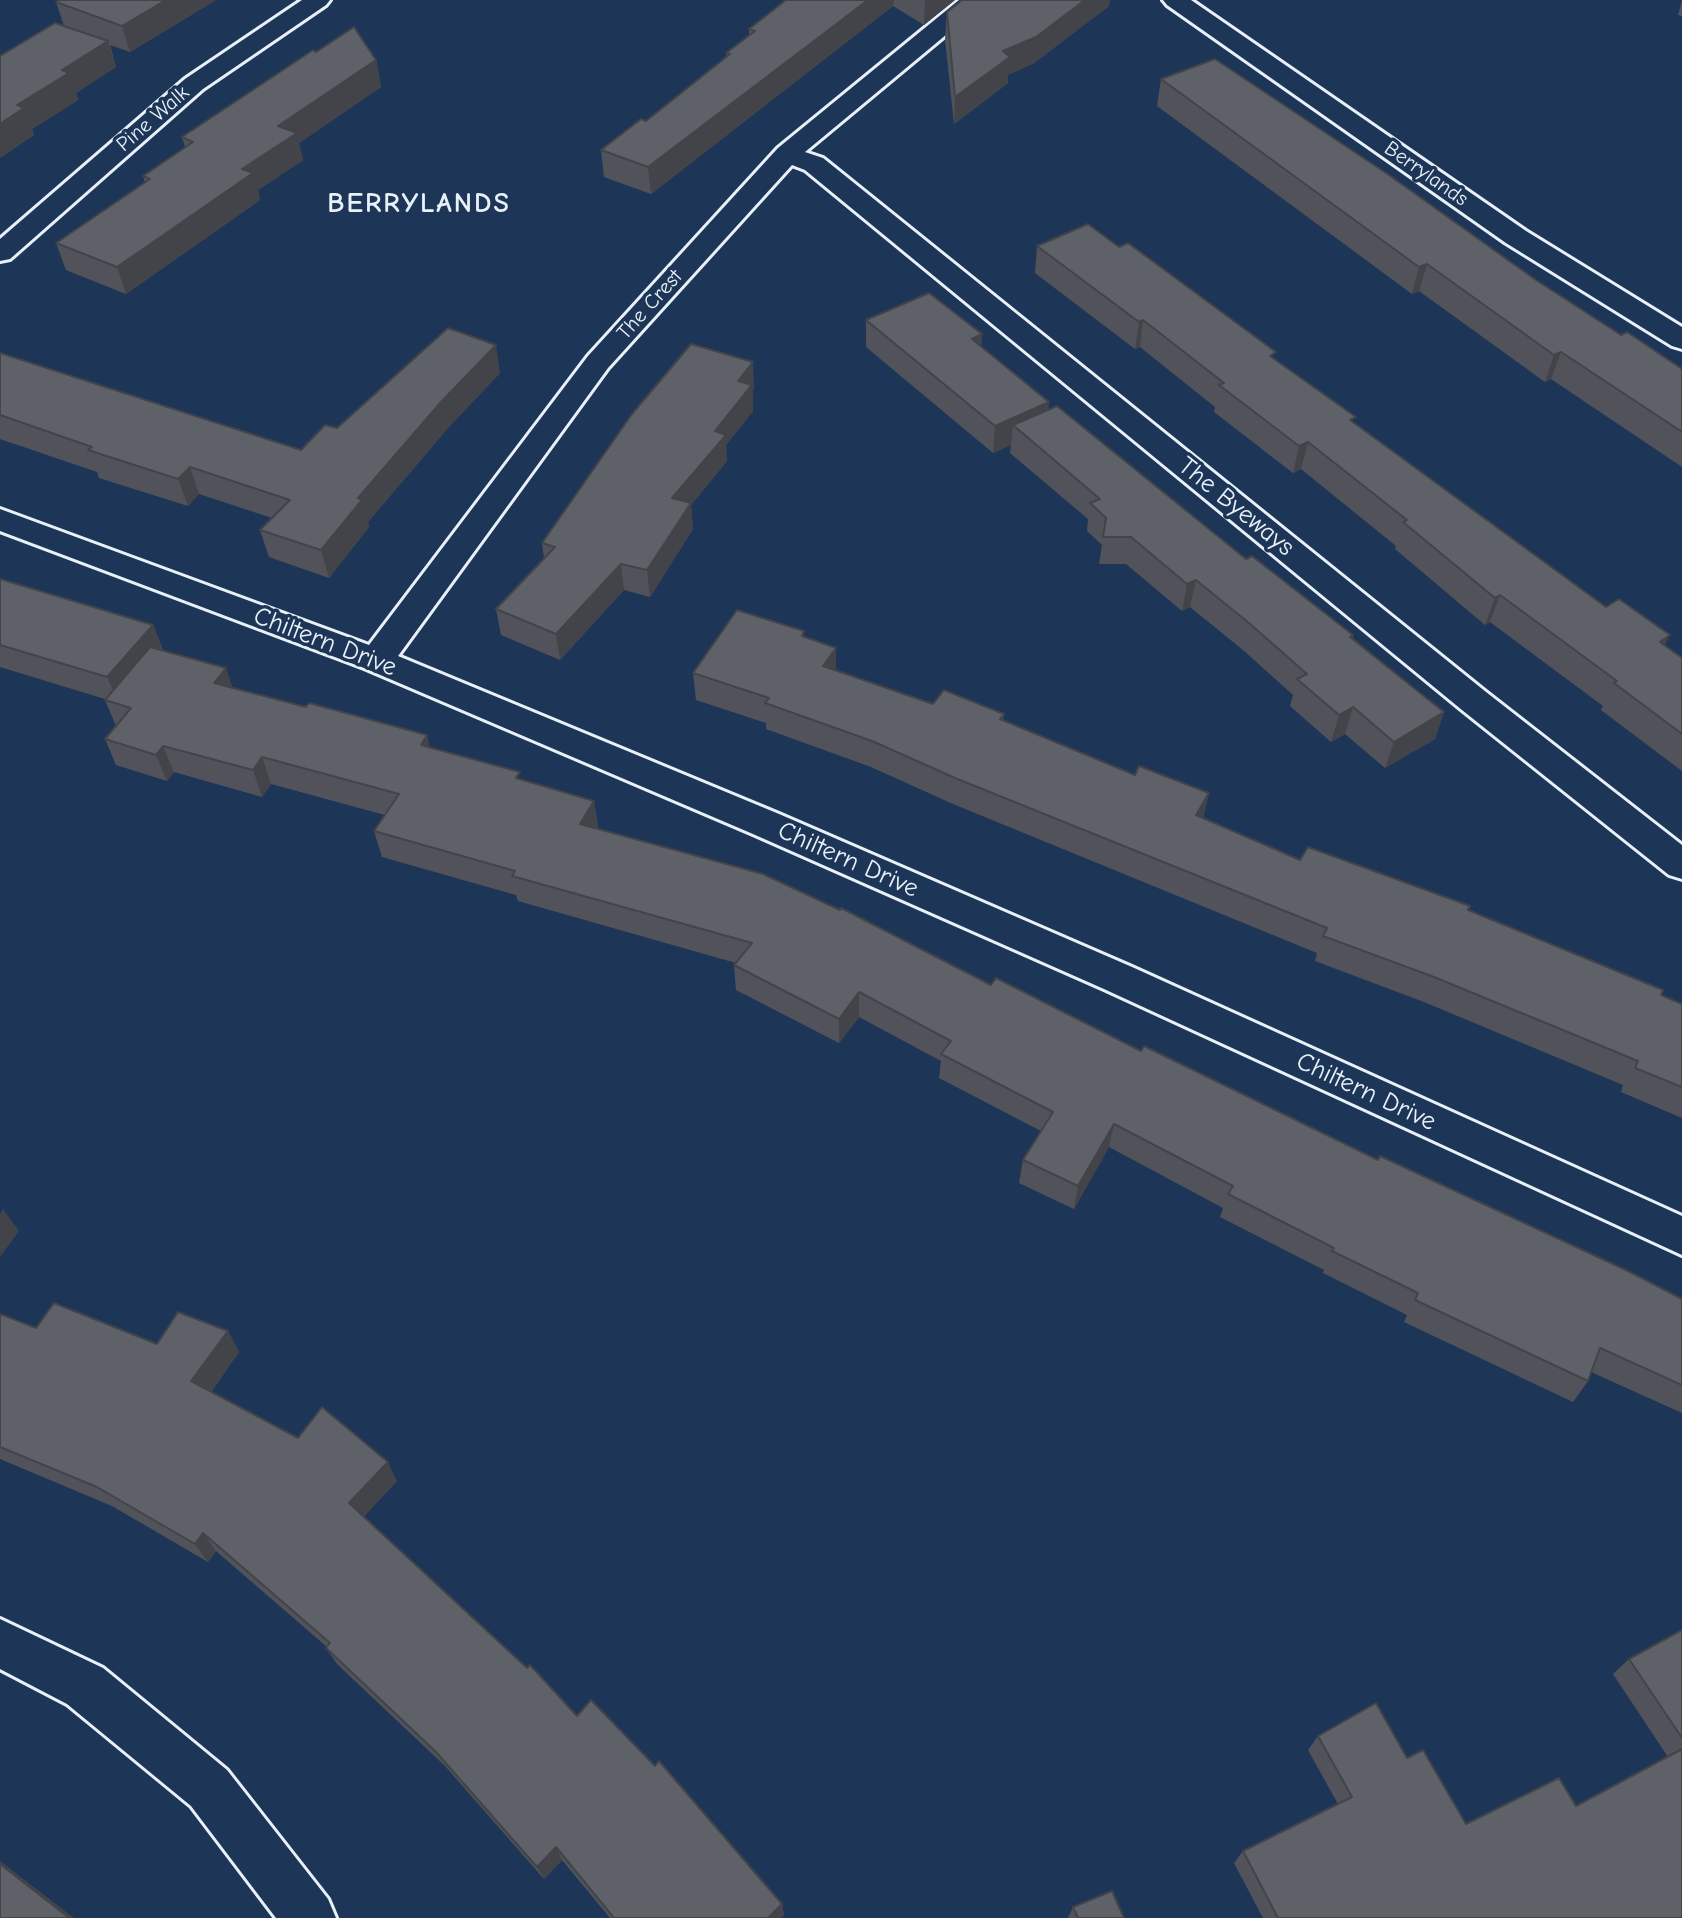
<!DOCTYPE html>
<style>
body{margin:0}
canvas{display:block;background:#1d3557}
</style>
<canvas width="1682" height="1918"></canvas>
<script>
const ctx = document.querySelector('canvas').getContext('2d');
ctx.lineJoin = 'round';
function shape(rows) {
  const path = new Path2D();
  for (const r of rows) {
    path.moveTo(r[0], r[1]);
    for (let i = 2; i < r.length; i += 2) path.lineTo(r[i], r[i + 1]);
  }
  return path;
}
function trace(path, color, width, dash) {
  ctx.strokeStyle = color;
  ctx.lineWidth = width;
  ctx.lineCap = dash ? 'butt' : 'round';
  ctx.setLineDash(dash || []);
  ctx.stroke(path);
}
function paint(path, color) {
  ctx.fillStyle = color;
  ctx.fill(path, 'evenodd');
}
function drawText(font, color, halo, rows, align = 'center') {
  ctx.font = font + ' "Comic Neue",sans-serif';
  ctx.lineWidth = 7;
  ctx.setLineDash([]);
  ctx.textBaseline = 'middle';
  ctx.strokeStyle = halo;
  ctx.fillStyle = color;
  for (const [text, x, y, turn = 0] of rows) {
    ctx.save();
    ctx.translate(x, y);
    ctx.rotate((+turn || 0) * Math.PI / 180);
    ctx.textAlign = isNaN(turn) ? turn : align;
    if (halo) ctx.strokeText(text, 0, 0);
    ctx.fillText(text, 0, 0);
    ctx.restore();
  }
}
const minor = shape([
 [302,0,330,0,326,5,203,89,10,259,0,261,0,239,185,79,302,0],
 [959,0,988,0,805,152,823,158,1486,692,1682,845,1682,879,1669,875,1462,710,805,170,792,165,608,368,398,656,779,814,1132,967,1682,1216,1682,1255,1104,989,753,834,364,668,0,531,0,509,369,645,588,356,778,148,959,0],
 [1163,0,1191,0,1526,231,1682,327,1682,349,1672,346,1506,243,1167,5,1163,0],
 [0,1619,103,1668,227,1770,328,1899,336,1918,276,1918,191,1806,67,1704,0,1669,0,1619]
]);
trace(minor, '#e8f1f8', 6);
paint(minor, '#1d3557');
paint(shape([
 [59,0,216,0,130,52,110,45,116,67,76,93,78,100,32,129,34,135,0,158,0,56,64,26,56,2],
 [786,0,955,0,924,25,893,6,651,194,604,177,601,150,646,121,726,57,726,53,749,35,749,29],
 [1682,1,1682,16,1678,15],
 [1109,6,1034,63,1008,75,1008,83,954,124,945,39,947,12],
 [316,52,376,60,381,87,299,143,303,160,258,190,260,200,126,294,66,270,56,243,145,182,143,176,185,147,182,137],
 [1161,79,1536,280,1621,335,1682,369,1682,467,1551,379,1545,382,1419,291,1412,294,1157,106],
 [1037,246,1275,359,1354,423,1606,607,1682,658,1682,771,1601,710,1603,706,1490,622,1485,625,1395,549,1396,546,1301,469,1293,473,1214,412,1215,407,1140,347,1135,349,1035,273],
 [866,320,982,334,981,346,1049,402,1048,410,1246,559,1353,635,1353,638,1444,712,1435,739,1385,768,1345,734,1331,742,1290,706,1293,695,1243,650,1190,607,1182,611,1126,564,1099,564,1102,545,1087,531,1088,519,1010,453,1011,445,993,453,866,347],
 [0,353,301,450,337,428,500,373,447,429,368,522,369,527,329,578,269,557,260,530,272,518,199,494,188,506,99,478,97,472,0,439],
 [754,388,753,390,753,411,726,445,727,461,691,505,693,529,650,597,624,590,560,660,501,635,496,609,544,558,542,543],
 [0,579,153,625,163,650,233,688,430,747,522,780,594,801,598,827,597,829,991,985,1141,1051,1682,1299,1682,1413,1591,1372,1588,1381,1573,1402,1404,1322,1407,1315,1323,1273,1324,1270,1220,1217,1223,1208,1109,1147,1074,1209,1019,1183,1023,1160,1041,1131,939,1078,941,1061,859,1017,839,1043,736,990,734,965,736,963,518,901,516,895,382,857,374,831,385,815,271,784,262,797,174,772,167,781,116,765,105,739,116,726,105,700,105,699,0,667],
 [804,631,804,636,836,671,933,704,1004,714,1003,720,1135,775,1209,793,1203,818,1300,860,1468,910,1661,995,1682,1004,1682,1118,1621,1092,1623,1085,1424,1002,1315,961,1317,953,953,804,871,767,766,729,766,723,696,700,693,673],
 [0,1314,36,1328,157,1344,228,1331,239,1352,211,1392,298,1438,397,1481,364,1516,577,1716,782,1904,784,1915,781,1918,610,1918,562,1860,544,1879,445,1766,337,1664,326,1648,327,1647,216,1551,208,1562,112,1506,0,1459],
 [1682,1630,1682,1918,1263,1918,1234,1863,1243,1851,1338,1804,1308,1750,1318,1736,1407,1758,1466,1824,1576,1806,1668,1757,1613,1674,1629,1659],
 [1073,1907,1124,1918,1068,1918]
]), '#52535a');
paint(shape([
 [166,0,216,0,130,52,122,26],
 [868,0,894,0,893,6,651,194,648,167],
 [925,0,955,0,924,25],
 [1085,0,1110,0,1109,6,1034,63,1008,75,1008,83,954,124,955,97,1003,51],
 [108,41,116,67,76,93,78,100,32,129,34,135,0,158,0,124,17,105,62,70],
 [376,60,381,87,299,143,303,160,258,190,260,200,126,294,117,267,242,169,278,126],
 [1427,264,1419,291,1412,294,1419,267],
 [1143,320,1140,347,1135,349,1139,322],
 [982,334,980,361,972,339],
 [496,345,500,373,447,429,368,522,369,527,329,578,321,550,358,498,441,402],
 [1561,352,1551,379,1545,382,1554,355],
 [753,362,754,388,753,390,753,411,726,445,727,461,691,505,693,529,650,597,647,570,672,498,715,431,738,381],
 [1049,402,1046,429,1013,425,1011,445,993,453,995,426],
 [1308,442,1301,469,1293,473,1299,446],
 [190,467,199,494,188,506,178,479],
 [621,564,624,590,560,660,556,634],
 [1196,580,1190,607,1182,611,1187,584],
 [1500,595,1490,622,1485,625,1495,598],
 [153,625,163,652,119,703,107,677],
 [1670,635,1657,662,1660,642],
 [836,648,836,675,823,666],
 [226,668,235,695,214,683],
 [1353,707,1345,734,1331,742,1339,715],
 [1444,712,1435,739,1385,768,1394,742],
 [427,735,433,762,421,745],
 [163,746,174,772,167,781,156,755],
 [262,757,271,784,262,797,253,770],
 [1209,793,1203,819,1196,815],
 [594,801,598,827,584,850,580,824],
 [859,992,859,1017,839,1043,839,1019],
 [1114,1124,1109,1147,1074,1209,1078,1186],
 [3,1209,19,1231,0,1257,0,1214],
 [228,1331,239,1352,204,1401,191,1381],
 [388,1462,397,1481,360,1521,349,1503],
 [203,1533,216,1551,208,1562,195,1544],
 [556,1847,562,1860,544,1879,537,1867],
 [0,1861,74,1918,69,1918,0,1864],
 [782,1904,784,1915,781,1918,768,1918]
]), '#42444a');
const building = shape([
 [59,0,166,0,122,26,56,2,59,0],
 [786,0,868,0,648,167,601,150,641,119,646,121,730,54,726,53,755,31,749,29,786,0],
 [962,0,1085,0,1036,37,1003,51,1010,57,955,97,947,12,962,0],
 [55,23,108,41,62,70,69,73,17,105,24,108,0,124,0,56,55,23],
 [354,27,376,60,278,126,297,133,242,169,253,173,117,267,56,243,150,179,143,176,193,142,182,137,313,50,316,52,354,27],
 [1215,59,1389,175,1536,280,1621,335,1627,332,1682,369,1682,432,1561,352,1554,355,1427,264,1419,267,1161,79,1215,59],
 [1088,224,1119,247,1128,243,1276,352,1270,356,1356,417,1350,420,1606,607,1619,599,1670,635,1660,642,1682,658,1682,734,1614,683,1617,681,1500,595,1495,598,1403,522,1407,520,1308,442,1299,446,1219,385,1224,383,1143,320,1139,322,1037,246,1088,224],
 [929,293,982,334,972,339,1049,402,995,426,866,320,929,293],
 [448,328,496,345,441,402,358,498,362,500,321,550,260,530,290,500,190,467,178,479,88,450,92,447,0,415,0,353,301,450,325,425,337,428,448,328],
 [691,344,753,362,738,381,752,385,715,431,726,435,672,498,691,503,647,570,621,564,556,634,496,609,555,547,542,543,632,414,691,344],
 [1057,406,1246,559,1252,556,1353,635,1350,637,1444,712,1394,742,1353,707,1339,715,1297,679,1307,674,1249,623,1196,580,1187,584,1131,537,1103,537,1106,518,1090,503,1100,499,1013,425,1057,406],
 [0,579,153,625,107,677,0,645,0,579],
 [737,610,804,631,802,636,836,648,823,666,933,704,944,690,1004,714,1000,719,1135,775,1139,766,1209,793,1196,815,1300,860,1308,847,1470,906,1468,910,1663,990,1661,995,1682,1004,1682,1087,1635,1068,1638,1061,1434,977,1323,936,1327,928,955,778,872,741,765,703,769,698,693,673,737,610],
 [150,647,226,668,214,683,306,707,309,703,427,735,421,745,520,772,516,778,594,801,580,824,763,874,840,910,841,908,991,985,996,978,1141,1051,1144,1046,1378,1160,1380,1156,1628,1271,1682,1299,1682,1385,1600,1348,1588,1381,1415,1300,1418,1293,1332,1251,1334,1248,1228,1194,1233,1186,1114,1124,1078,1186,1023,1160,1053,1112,941,1054,951,1041,859,992,839,1019,734,965,752,943,512,876,515,871,374,831,399,794,262,757,253,770,163,746,156,755,105,739,131,708,105,700,150,647],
 [54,1303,157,1344,178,1312,228,1331,191,1381,298,1438,322,1407,388,1462,349,1503,527,1668,530,1665,577,1716,591,1700,655,1766,659,1761,782,1904,768,1918,614,1918,556,1847,537,1867,436,1752,326,1648,330,1643,203,1533,195,1544,97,1487,0,1447,0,1314,36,1328,54,1303],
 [1682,1630,1682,1738,1629,1659,1682,1630],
 [1376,1703,1407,1758,1423,1750,1466,1824,1559,1778,1576,1806,1682,1749,1682,1918,1278,1918,1243,1851,1352,1797,1318,1736,1376,1703],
 [0,1864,68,1917,69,1918,0,1918,0,1864],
 [1112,1891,1124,1918,1078,1918,1073,1907,1112,1891]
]);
paint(building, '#5f6169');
trace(building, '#42444a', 2);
drawText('21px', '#e8f1f8', '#1d3557', [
 ["Pine Walk",153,119,-41],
 ["Berrylands",1426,174,35],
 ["The Crest",650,305,-48]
]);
drawText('26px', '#e8f1f8', '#1d3557', [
 ["The Byeways",1236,507,39],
 ["Chiltern Drive",325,642,21],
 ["Chiltern Drive",848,860,24],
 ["Chiltern Drive",1366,1092,25]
]);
ctx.letterSpacing = '2px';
drawText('bold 28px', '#e8f1f8', '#1d3557', [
 ["BERRYLANDS",419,204]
]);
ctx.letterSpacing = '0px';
</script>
